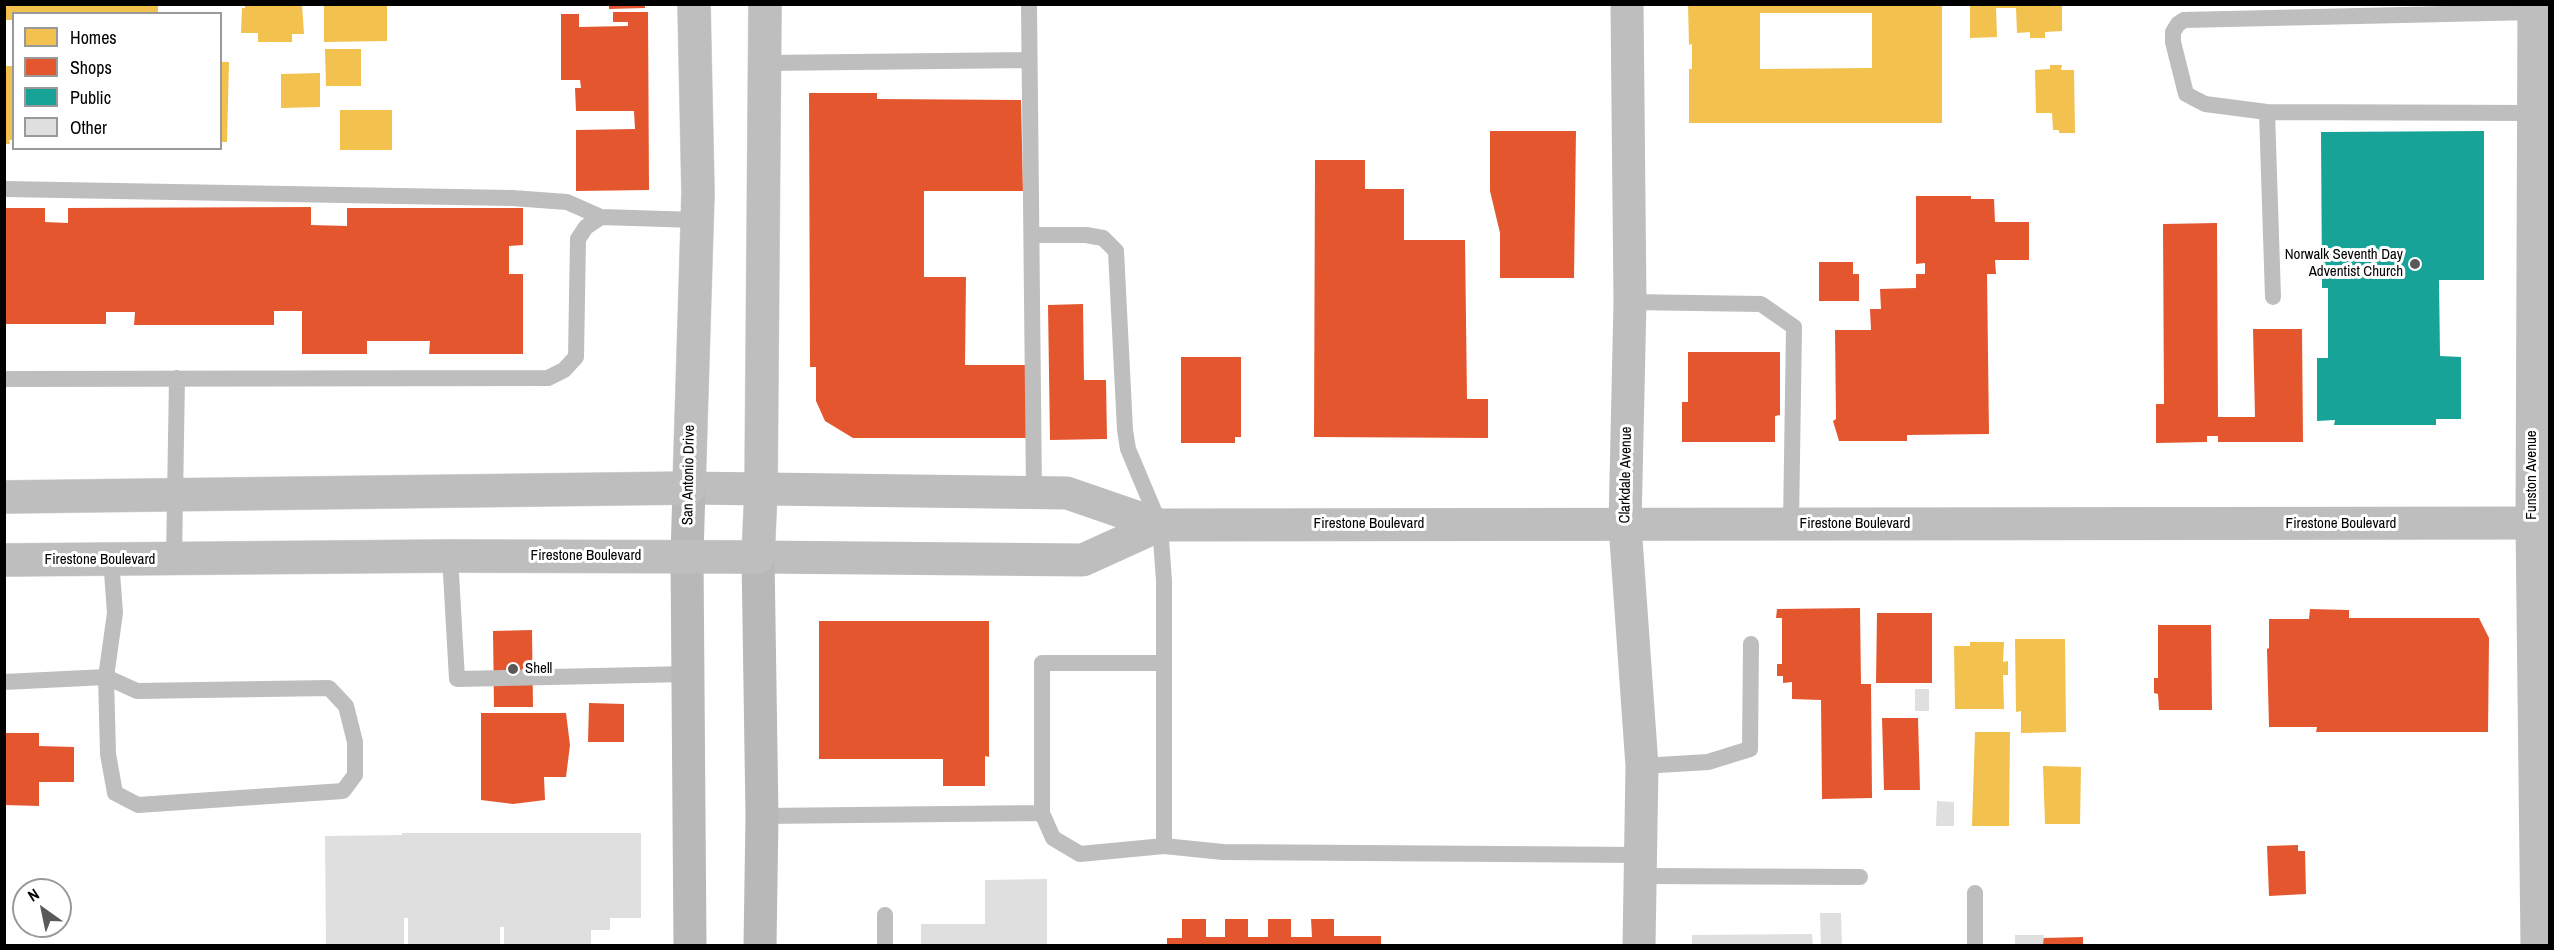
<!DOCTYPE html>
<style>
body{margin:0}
#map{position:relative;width:2554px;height:950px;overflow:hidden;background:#fff;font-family:"Archivo Narrow",sans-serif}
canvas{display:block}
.frame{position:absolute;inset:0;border:6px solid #000;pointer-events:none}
.legend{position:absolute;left:12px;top:12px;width:210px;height:138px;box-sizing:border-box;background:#fff;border:2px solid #999;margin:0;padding:8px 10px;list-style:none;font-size:18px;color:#000}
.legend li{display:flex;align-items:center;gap:12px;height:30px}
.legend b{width:30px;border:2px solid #999}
.north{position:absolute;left:12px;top:878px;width:60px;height:60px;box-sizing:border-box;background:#fff;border:2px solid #999;border-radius:50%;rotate:327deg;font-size:16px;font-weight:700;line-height:24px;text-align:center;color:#000}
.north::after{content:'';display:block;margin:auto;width:21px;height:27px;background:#595959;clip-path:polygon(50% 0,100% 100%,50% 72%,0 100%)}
</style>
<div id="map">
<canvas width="2554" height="950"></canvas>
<div class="frame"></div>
<ul class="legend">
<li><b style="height:16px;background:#f2c14e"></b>Homes</li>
<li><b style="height:16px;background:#e4572e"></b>Shops</li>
<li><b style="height:16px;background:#17a398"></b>Public</li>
<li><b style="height:16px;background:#dfdfdf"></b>Other</li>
</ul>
<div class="north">N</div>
</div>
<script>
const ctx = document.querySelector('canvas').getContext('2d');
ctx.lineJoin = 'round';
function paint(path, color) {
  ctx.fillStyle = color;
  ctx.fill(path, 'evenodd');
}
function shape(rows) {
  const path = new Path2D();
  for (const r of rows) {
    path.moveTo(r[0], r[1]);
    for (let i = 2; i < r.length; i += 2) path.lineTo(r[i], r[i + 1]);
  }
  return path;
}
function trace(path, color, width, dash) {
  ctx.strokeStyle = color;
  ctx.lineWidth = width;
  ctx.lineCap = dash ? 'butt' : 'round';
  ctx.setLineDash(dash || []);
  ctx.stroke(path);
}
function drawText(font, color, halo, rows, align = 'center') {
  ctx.font = font + ' "Archivo Narrow",sans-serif';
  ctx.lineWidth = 6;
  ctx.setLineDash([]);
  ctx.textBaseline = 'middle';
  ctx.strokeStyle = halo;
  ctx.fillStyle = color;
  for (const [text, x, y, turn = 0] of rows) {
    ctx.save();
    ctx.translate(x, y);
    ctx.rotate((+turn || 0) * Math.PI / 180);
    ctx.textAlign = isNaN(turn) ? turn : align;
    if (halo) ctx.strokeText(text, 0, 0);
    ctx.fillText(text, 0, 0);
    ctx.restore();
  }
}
paint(shape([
 [4,4,158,4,158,14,14,14,14,20,4,20],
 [245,4,302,4,304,34,292,34,292,42,258,42,258,33,241,33,242,8,245,8],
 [328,4,387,4,387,41,324,42,324,6],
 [1688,4,1942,4,1942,123,1689,123,1689,69,1692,69,1692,44,1689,45],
 [1760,13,1872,13,1872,68,1760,69],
 [1970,4,2062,4,2062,31,2045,32,2045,38,2030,38,2030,32,2017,33,2016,8,1996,8,1997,37,1970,38],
 [325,49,361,49,361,86,326,86],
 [220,62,229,62,227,142,220,142],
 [2050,65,2062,65,2061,70,2074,70,2075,133,2059,133,2059,130,2053,130,2052,113,2036,113,2035,70,2050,69],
 [4,66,14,66,14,140,9,140,10,144,4,144],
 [320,73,320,107,281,108,281,74],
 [340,110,392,110,392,150,340,150],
 [2015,639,2065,639,2066,732,2021,733,2021,711,2016,712],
 [1970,642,2004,642,2003,662,2008,661,2008,675,2003,675,2004,709,1955,709,1954,646,1970,646],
 [1975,732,2010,732,2009,826,1972,826],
 [2043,766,2081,767,2080,824,2045,824]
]), '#f2c14e');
paint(shape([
 [609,4,645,4,645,8,609,9],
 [613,12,648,12,649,190,576,191,576,130,635,129,634,111,576,111,575,88,581,88,580,80,561,80,561,14,579,14,579,27,628,26,628,22,613,22],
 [809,93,877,93,877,99,1021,100,1023,191,924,191,924,277,966,277,965,365,1027,365,1026,438,853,438,825,421,816,401,816,367,810,367],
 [1490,131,1576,131,1574,278,1500,278,1500,233,1490,191],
 [1315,160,1365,160,1365,189,1404,189,1404,240,1465,240,1467,399,1488,399,1488,438,1314,437],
 [1916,196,1971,196,1971,199,1994,199,1995,222,2029,222,2029,260,1995,260,1996,274,1987,274,1989,434,1907,435,1907,441,1839,441,1833,421,1836,419,1835,330,1871,330,1870,309,1881,309,1880,289,1916,288,1916,274,1925,274,1925,263,1916,264],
 [311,207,311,225,347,226,347,208,523,208,523,245,509,246,509,274,523,274,523,354,429,354,430,341,367,341,367,354,302,354,302,311,274,311,274,325,134,325,135,312,106,312,106,324,4,324,4,208,45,208,45,222,68,223,68,208],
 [2217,223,2218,417,2255,417,2253,329,2302,329,2303,442,2218,442,2218,436,2207,436,2207,442,2156,443,2156,404,2164,404,2163,224],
 [1819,262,1853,262,1853,274,1859,274,1859,301,1819,301],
 [1083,304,1084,380,1106,380,1107,439,1050,440,1048,305],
 [1688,352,1780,352,1780,415,1775,416,1775,442,1682,442,1682,402,1688,402],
 [1181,357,1241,357,1241,437,1235,437,1235,443,1181,443],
 [1860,608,1861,684,1871,684,1872,798,1822,799,1821,700,1792,699,1792,682,1783,683,1783,676,1777,676,1777,664,1782,664,1782,618,1776,618,1777,609],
 [2310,609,2349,610,2349,618,2479,618,2489,638,2488,732,2316,732,2317,727,2269,727,2267,649,2269,648,2269,619,2309,619],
 [1877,613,1932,613,1932,683,1876,683],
 [819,621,989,621,989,757,985,756,985,786,943,786,943,759,819,759],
 [2158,625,2211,625,2212,710,2159,710,2158,694,2154,693,2154,678,2158,678],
 [532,630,533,707,494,707,493,631],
 [589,703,624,704,624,742,588,742],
 [481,713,566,713,570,745,566,777,544,777,545,800,513,804,481,800],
 [1882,718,1918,718,1920,790,1884,790],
 [4,733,39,733,39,746,74,747,74,782,39,782,39,806,4,805],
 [2298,845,2298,851,2305,851,2306,894,2269,896,2267,846],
 [1182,919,1206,919,1206,937,1225,937,1225,919,1248,919,1248,937,1268,937,1268,919,1291,919,1291,937,1312,937,1311,919,1334,919,1334,936,1381,936,1381,945,1167,945,1167,938,1182,938],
 [2083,937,2083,945,2043,945,2043,938]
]), '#e4572e');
paint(shape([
 [2484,131,2484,280,2439,280,2440,356,2461,357,2461,419,2436,419,2436,425,2334,425,2335,420,2317,421,2317,358,2328,358,2328,288,2322,288,2321,132]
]), '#17a398');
paint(shape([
 [1915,689,1929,689,1929,711,1915,711],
 [1937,801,1954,802,1954,826,1936,826],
 [402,833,641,833,641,918,610,918,610,930,591,930,591,946,504,946,504,927,500,927,500,946,408,946,408,918,404,918,404,946,326,946,325,836,402,835],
 [1047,879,1047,946,921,946,921,924,985,924,985,880],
 [1820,913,1841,913,1842,946,1821,946],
 [1812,934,1813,946,1692,946,1692,935],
 [2015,935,2044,935,2043,946,2015,946]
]), '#dfdfdf');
const primary = shape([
 [4,497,689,488,698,193,694,4],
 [4,560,450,556,758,557,761,490,765,4]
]);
trace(primary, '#dbdbdb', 34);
trace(shape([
 [1029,4,1034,494],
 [765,63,1029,60],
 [2267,112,2205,104,2186,94,2173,42,2173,32,2178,24,2184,20,2534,12],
 [4,189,512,198,567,202,601,217],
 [1032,235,1086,235,1103,238,1116,251,1125,430,1128,449,1160,525,1164,581,1164,663],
 [2273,297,2267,112,2534,113],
 [1630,302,1761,304,1794,327,1791,524],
 [4,379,548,378,564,370,576,357,578,239,586,227,601,217,696,220],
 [450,556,457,679,689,674],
 [174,559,177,378],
 [4,682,106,677,108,754,115,793,138,805,343,791,355,775,355,742,346,706,329,688,137,691,106,677,115,613,111,559],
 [1642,766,1708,762,1750,749,1751,644],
 [762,816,1042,813],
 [1164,846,1164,663,1042,663,1042,813,1053,838,1080,854,1164,846,1223,852,1641,855],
 [1640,876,1860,877],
 [1975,893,1975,946],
 [885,946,885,915]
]), '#bebebe', 16);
trace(shape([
 [1627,4,1630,302,1625,525,1642,766,1639,946],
 [2534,4,2532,523,2537,946]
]), '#bebebe', 33);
trace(shape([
 [689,488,1067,493,1160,525,2550,523],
 [758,557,1083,560,1160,525]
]), '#bebebe', 33);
trace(shape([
 [689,488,687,556,690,946],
 [758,557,762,816,760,946]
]), '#b8b8b8', 33);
trace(primary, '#bebebe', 33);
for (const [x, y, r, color] of [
 [2415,264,6,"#595959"],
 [513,669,6,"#595959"]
]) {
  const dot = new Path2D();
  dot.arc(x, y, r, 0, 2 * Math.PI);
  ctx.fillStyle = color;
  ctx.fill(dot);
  trace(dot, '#fff', 2);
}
drawText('15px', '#000', '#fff', [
 ["Norwalk Seventh Day",2403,255],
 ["Adventist Church",2403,272],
 ["Shell",525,669,"left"]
], 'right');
drawText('15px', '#000', '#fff', [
 ["San Antonio Drive",689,475,-89],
 ["Clarkdale Avenue",1626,475,-89],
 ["Funston Avenue",2532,475,-90],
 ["Firestone Boulevard",1369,524],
 ["Firestone Boulevard",1855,524],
 ["Firestone Boulevard",2341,524],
 ["Firestone Boulevard",586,556],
 ["Firestone Boulevard",100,560]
]);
</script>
